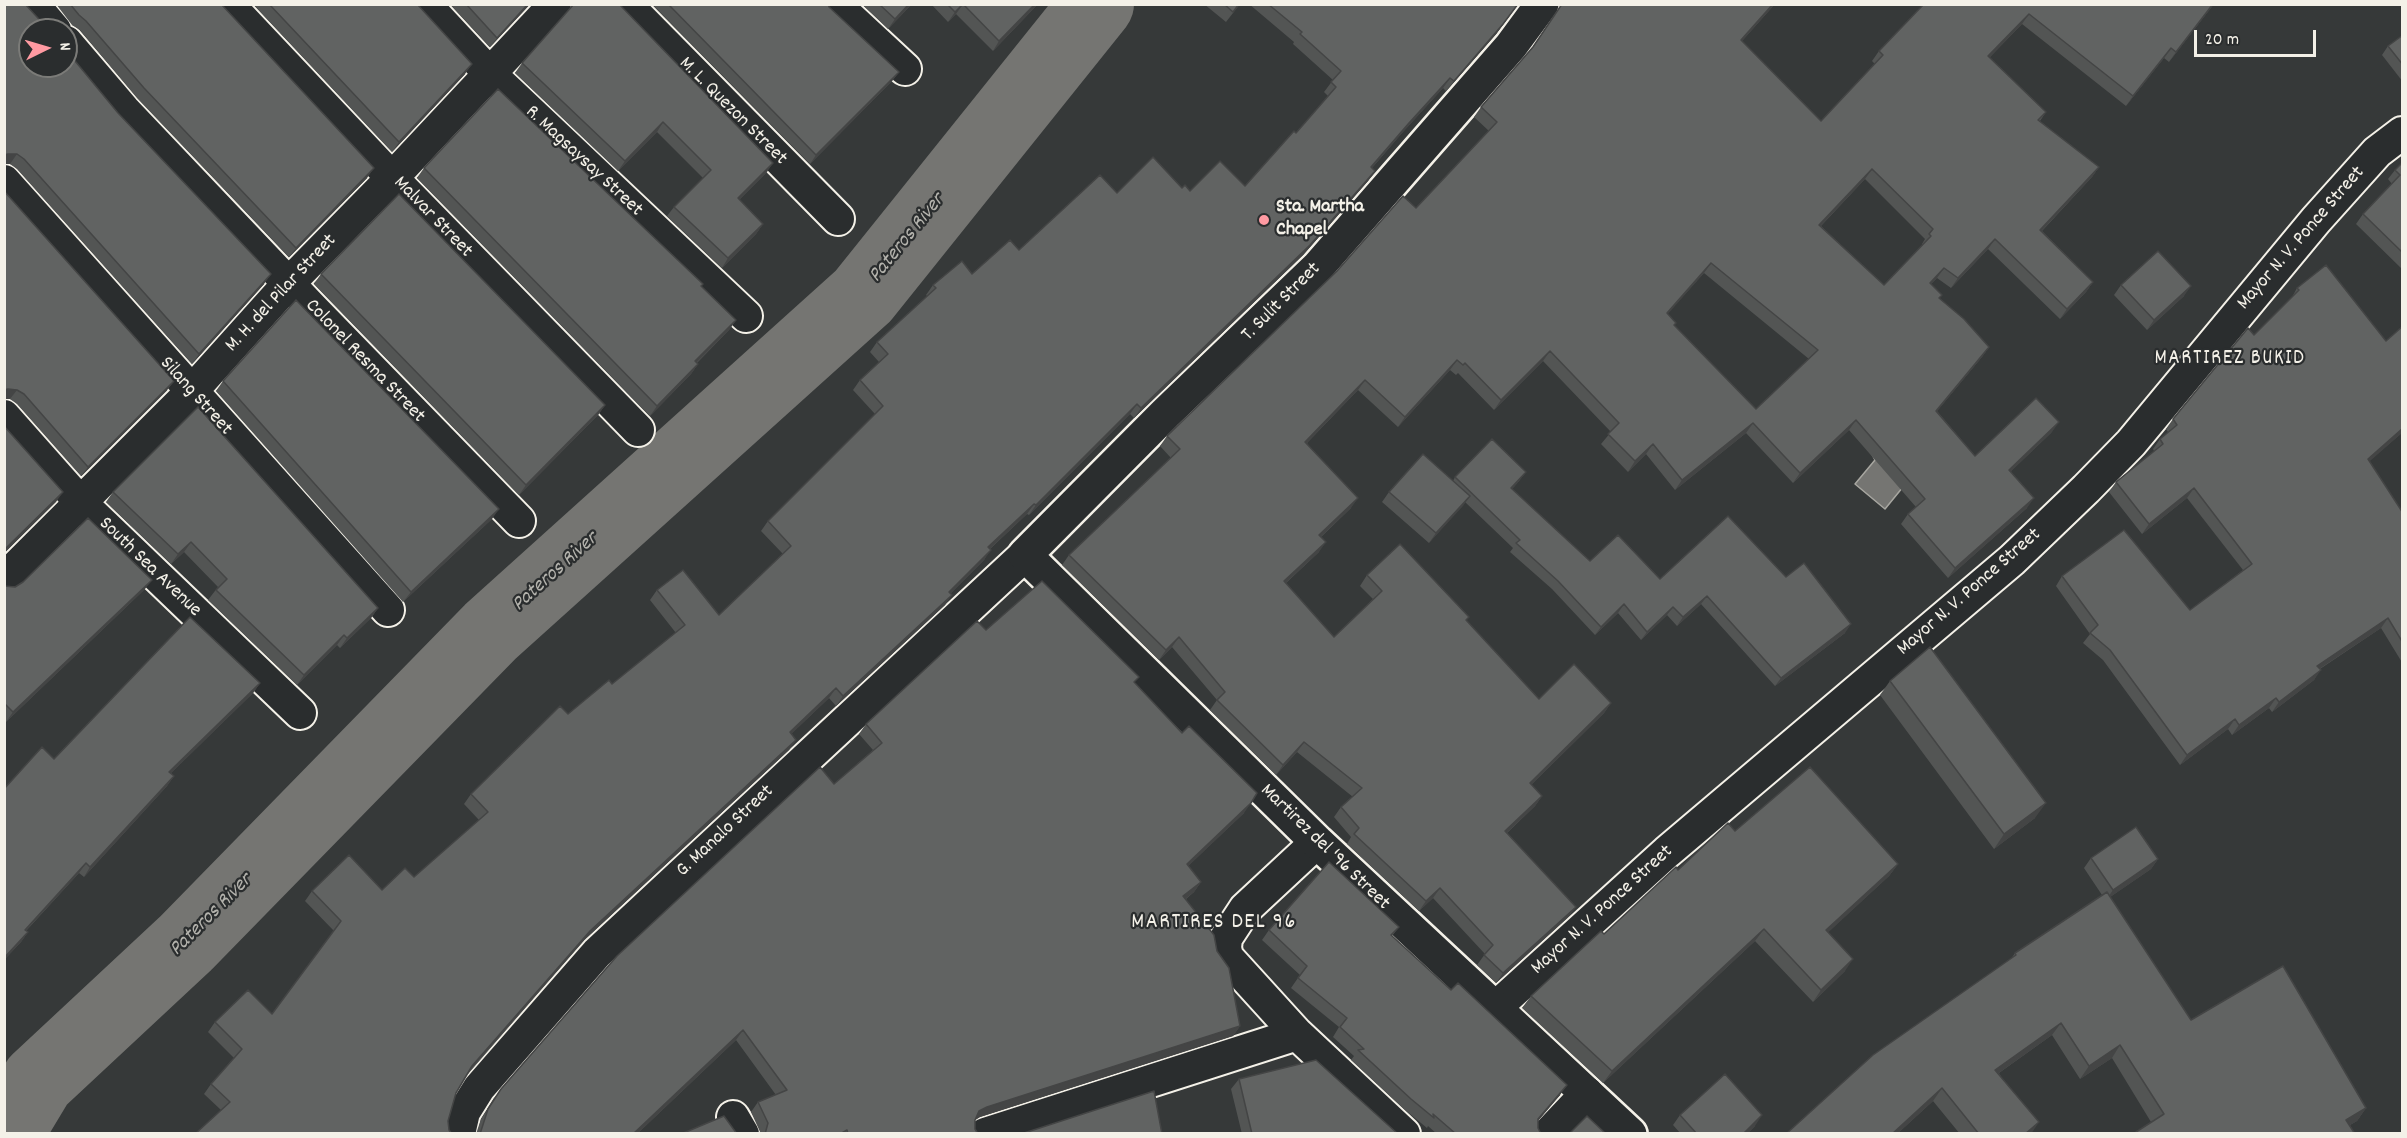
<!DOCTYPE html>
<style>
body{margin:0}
#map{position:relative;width:2407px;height:1138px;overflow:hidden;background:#363939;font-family:Dekko,sans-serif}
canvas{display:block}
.frame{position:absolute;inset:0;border:6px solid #f4f1e8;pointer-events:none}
.north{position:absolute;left:18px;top:18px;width:60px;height:60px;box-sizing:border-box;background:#2a2d2e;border:2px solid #7b7b78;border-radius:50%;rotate:85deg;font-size:16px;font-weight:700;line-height:24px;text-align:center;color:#f4f1e8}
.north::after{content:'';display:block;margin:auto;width:21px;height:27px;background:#ff9aa2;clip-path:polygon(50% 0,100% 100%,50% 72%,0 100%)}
.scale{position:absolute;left:2194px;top:30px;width:122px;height:27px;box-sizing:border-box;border:3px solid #f4f1e8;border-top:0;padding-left:8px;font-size:18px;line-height:21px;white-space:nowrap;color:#f4f1e8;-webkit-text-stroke:4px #2a2d2e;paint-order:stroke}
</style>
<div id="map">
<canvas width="2407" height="1138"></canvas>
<div class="frame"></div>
<div class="north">N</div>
<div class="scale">20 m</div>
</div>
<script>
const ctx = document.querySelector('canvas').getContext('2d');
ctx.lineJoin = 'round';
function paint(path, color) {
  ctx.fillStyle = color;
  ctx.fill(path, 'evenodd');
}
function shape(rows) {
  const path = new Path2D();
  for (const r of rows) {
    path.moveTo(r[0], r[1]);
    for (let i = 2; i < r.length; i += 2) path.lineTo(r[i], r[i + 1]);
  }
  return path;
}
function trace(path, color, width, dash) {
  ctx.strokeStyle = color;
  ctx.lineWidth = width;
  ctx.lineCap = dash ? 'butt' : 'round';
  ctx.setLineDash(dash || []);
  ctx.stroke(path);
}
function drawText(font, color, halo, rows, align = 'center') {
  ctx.font = font + ' Dekko,sans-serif';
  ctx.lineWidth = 4.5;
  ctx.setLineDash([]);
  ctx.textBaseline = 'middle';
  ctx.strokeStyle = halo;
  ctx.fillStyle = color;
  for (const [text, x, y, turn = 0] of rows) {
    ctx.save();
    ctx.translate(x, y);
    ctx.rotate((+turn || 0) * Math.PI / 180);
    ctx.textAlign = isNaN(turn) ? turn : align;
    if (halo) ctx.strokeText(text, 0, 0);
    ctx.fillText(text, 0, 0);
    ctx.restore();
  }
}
const water = shape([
 [1868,447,1925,460,1885,509,1855,484,1875,460,1868,447]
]);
paint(water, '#757572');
trace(water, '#a8a7a1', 1.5);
trace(shape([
 [6,1134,38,1081,186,943,491,631,863,296,1097,4]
]), '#757572', 74);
const street = shape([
 [33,4,55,30],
 [228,4,392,178,638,430],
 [425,4,490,74,746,316],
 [626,4,838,219],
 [835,4,905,69],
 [66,42,124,110,311,307,519,521],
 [4,181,388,610],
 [4,416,81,503,300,713],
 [4,579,191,392,288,284,392,178,555,4],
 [1494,1009,1667,852,2012,560,2086,489,2131,443,2316,220,2377,152,2402,133],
 [1297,1034,1227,957,1225,948,1226,938,1245,909,1317,842],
 [733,1117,743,1134],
 [459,1134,464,1112,479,1088,597,953,1025,555],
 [985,1134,1297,1034,1404,1134],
 [1548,1134,1587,1093]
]);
const secondary = shape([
 [1542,4,1511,46,1317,268,1166,413,1025,555,1317,842,1630,1134]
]);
trace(street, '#f4f1e8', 36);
trace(secondary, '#f4f1e8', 38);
trace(street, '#2a2d2e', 32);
trace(secondary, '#2a2d2e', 33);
paint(shape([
 [56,4,221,4,367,178,289,257,137,98,80,30,72,25],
 [253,4,417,4,465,74,392,152],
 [450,4,530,4,490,47],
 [572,4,619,4,767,172,739,200,763,224,756,234,722,268,667,216,674,207,703,178,657,132,618,171,515,73,522,63,572,7],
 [652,4,828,4,829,7,899,72,892,81,810,164],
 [862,4,912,4,888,29],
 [931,4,1038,4,993,51,956,14,948,22],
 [1204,4,1240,4,1226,22],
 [1249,4,1518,4,1496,34,1446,91,1443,88,1402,133,1372,168,1375,171,1368,181,1303,255,1134,418,1130,414,1029,515,1027,514,990,549,984,560,950,594,945,605,836,706,829,698,791,734,796,740,789,750,583,941,468,1074,221,1110,204,1094,211,1084,234,1058,208,1032,215,1022,272,1014,334,931,305,901,312,891,382,890,414,877,479,820,464,804,471,794,568,714,612,684,676,633,650,600,657,590,719,615,783,554,761,531,768,521,875,414,853,390,860,380,879,362,870,352,877,342,927,296,926,295,933,285,972,274,1019,250,1117,193,1182,188,1190,191,1245,186,1296,133,1328,96,1324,92,1333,80,1293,44,1294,42],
 [1560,4,1775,4,1742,41,1821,121,1875,64,1872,61,1879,51,1924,4,2214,4,2169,62,2164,58,2126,106,2022,24,1989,58,2046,112,2040,121,2099,167,2092,177,2042,231,2093,282,2086,292,2060,319,1988,249,1951,288,1937,278,1931,284,1939,299,1989,347,1982,357,1937,411,1975,456,2052,432,2011,471,2027,508,1948,578,1901,524,1908,514,1916,507,1849,430,1793,483,1746,433,1675,490,1646,454,1628,472,1601,444,1611,432,1543,361,1494,410,1458,373,1456,375,1450,370,1398,427,1358,390,1307,443,1351,508,1321,537,1319,552,1286,583,1334,637,1373,599,1360,586,1367,575,1466,621,1539,699,1611,703,1604,713,1531,785,1542,796,1535,806,1507,833,1576,907,1568,917,1496,983,1477,965,1485,954,1433,898,1419,911,1347,844,1351,837,1334,817,1341,807,1353,797,1297,752,1276,775,1210,710,1217,700,1172,647,1159,660,1062,565,1069,555,1171,458,1160,446,1167,436,1416,208,1489,131,1474,117,1481,107,1532,48,1560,7],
 [1865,179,1925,239,1922,244,1923,245,1884,285,1821,226],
 [1704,273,1809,359,1756,409,1675,326,1667,314],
 [26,6,264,284,192,364,17,169,10,164],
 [2403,35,2403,82,2382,55,2388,46],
 [2403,162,2403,270,2356,224,2363,214,2392,184,2388,179,2395,170],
 [424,168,701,286,736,320,729,330,697,363,698,364,691,374,650,416,417,178],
 [4,191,174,381,167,390,81,476,17,404,10,399,4,399],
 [321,274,605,405,598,415,519,495,314,284],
 [2121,285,2184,296,2147,330,2114,295],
 [2297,288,2386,341,2403,326,2403,432,2369,461,2403,513,2403,664,2381,628,2320,669,2314,680,2272,712,2269,708,2232,735,2228,729,2180,765,2103,660,2083,643,2090,634,2056,586,2062,576,2190,610,2243,570,2187,498,2142,534,2109,492,2116,482,2154,451,2153,449,2160,439,2168,432,2166,429,2173,419,2291,299],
 [223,381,492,519,403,602,216,391],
 [1455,477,1520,480,1512,489,1590,561,1660,579,1786,577,1845,633,1775,686,1701,604,1677,626,1667,615,1641,640,1618,613,1595,635,1552,589,1510,552,1513,548,1465,502,1429,543,1382,502,1389,492,1453,481],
 [113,492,378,608,371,618,340,648,337,645,297,685,208,600,218,587,184,552,171,564,106,502],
 [4,586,6,586,145,589,6,722,4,720],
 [986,630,1135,683,1244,813,1188,866,1201,882,1194,892,1186,899,1217,951,1240,1026,1233,1036,980,1117,975,1120,975,1129,978,1134,761,1134,751,1112,758,1102,776,1095,736,1040,637,1134,476,1134,481,1119,501,1089,834,784,873,750,859,734,866,724],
 [1890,681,2035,818,1994,849,1880,695],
 [260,683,253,693,171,773,174,776,167,786,84,877,79,873,26,931,28,932,21,942,4,960,4,789,54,759],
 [1735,831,1898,864,1889,876,1828,932,1845,971,1813,1002,1755,941,1603,1083,1522,1008,1531,996,1604,934,1678,870],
 [2091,858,2158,859,2151,869,2110,897,2191,1020,2366,1108,2357,1121,2350,1125,2355,1134,2134,1134,2136,1132,2151,1122,2112,1058,2080,1079,2052,1035,1999,1073,2031,1134,1960,1134,1933,1101,1897,1134,1786,1134,2011,959,2015,953,2102,895,2084,868],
 [1399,927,1392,936,1560,1095,1538,1121,1538,1128,1541,1134,1437,1134,1428,1126,1427,1128,1404,1109,1351,1060,1354,1056,1333,1037,1339,1027,1291,988,1300,975,1262,940,1269,930],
 [1239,1079,1398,1134,1242,1134,1231,1089],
 [1680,1115,1755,1126,1747,1134,1681,1134,1673,1125]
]), '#535554');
paint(shape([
 [528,4,530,4,490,47,497,38],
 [909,4,912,4,888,29,895,19],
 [963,4,956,14,948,22,955,12],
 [1035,4,1038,4,993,51,999,41],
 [1518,4,1496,34,1446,91,1454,81],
 [1773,4,1775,4,1734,50,1741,40],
 [2213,4,2214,4,2169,62,2176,52],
 [2029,14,2022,24,1981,66,1988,56],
 [2171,48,2164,58,2126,106,2133,96],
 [472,64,465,74,392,152,399,142],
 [899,72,892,81,810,164,816,155],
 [1450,78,1443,88,1402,133,1364,177,1371,167,1409,123],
 [663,122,657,132,618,171,625,161],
 [8,154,17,154,10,164,4,164,4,155],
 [773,163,767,172,731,208,738,198],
 [2099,167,2092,177,2033,240,2040,230],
 [374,168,367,178,289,257,296,248],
 [1872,169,1865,179,1812,235,1819,225],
 [1375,171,1368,181,1303,255,1134,418,1141,408],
 [763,224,756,234,722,268,728,258],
 [1995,239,1988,249,1951,288,1958,278],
 [1711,263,1704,273,1660,323,1667,313],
 [1944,268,1937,278,1923,293,1930,283],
 [271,274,264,284,192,364,199,354],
 [2093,282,2086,292,2060,319,2067,309],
 [2191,286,2184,296,2147,330,2154,320],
 [736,320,729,330,688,371,695,361],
 [1989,347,1982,357,1929,421,1936,411],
 [1550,351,1543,361,1494,410,1501,400],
 [1457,360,1450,370,1398,427,1405,417],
 [698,364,691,374,650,416,657,406],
 [1365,380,1358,390,1298,452,1305,442],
 [174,381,167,390,81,476,88,467],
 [8,389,17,390,10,399,4,399,4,390],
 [1137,404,1130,414,1029,515,1036,505],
 [605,405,598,415,519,495,526,485],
 [1856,420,1849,430,1793,483,1800,473],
 [2059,422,2052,432,2002,480,2009,470],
 [1753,423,1746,433,1675,490,1682,480],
 [2403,428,2403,432,2361,469,2368,459],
 [1653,444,1646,454,1628,472,1635,461],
 [1526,472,1520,480,1505,497,1511,488],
 [2194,488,2187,498,2142,534,2149,524],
 [63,492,56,502,4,553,4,550],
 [1470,496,1463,506,1429,543,1436,533],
 [1358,498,1351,508,1312,545,1319,535],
 [2034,498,2027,508,1948,578,1955,568],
 [1034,504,1027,514,981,557,988,547],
 [499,509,492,519,403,602,411,592],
 [191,542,184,552,171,564,178,554],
 [1326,542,1319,552,1277,591,1284,581],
 [991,550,984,560,942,602,949,592],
 [152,580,145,589,6,722,13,712],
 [952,595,945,605,836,706,843,696],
 [1707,596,1701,604,1677,626,1683,617],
 [1624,604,1618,613,1595,635,1601,627],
 [1673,607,1667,615,1641,640,1647,632],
 [378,608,371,618,340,648,347,638],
 [2388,618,2381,628,2310,675,2317,666],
 [1851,624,1845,633,1775,686,1781,678],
 [344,635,337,645,297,685,304,675],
 [1179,637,1172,647,1159,660,1166,650],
 [2321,670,2314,680,2272,712,2279,702],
 [260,683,253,693,163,781,169,772],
 [836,688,829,698,783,742,790,732],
 [2276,698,2269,708,2232,735,2239,725],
 [1611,703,1604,713,1523,793,1530,783],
 [2235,719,2228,729,2180,765,2187,755],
 [796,740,789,750,583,941,465,1076,472,1066,590,931],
 [1304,742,1297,752,1276,775,1283,765],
 [174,776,167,786,84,877,90,867],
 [1542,796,1535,806,1498,841,1505,831],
 [1251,803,1244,813,1180,874,1187,864],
 [2046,803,2035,818,1994,849,2004,834],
 [2158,859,2151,869,2106,900,2113,890],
 [86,863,79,873,18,939,25,930],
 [1898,864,1889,876,1818,942,1826,930],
 [1201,882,1194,892,1176,906,1183,896],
 [1440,888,1433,898,1419,911,1426,901],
 [1576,907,1568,917,1496,983,1503,973],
 [1764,929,1755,941,1603,1083,1612,1071],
 [28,932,21,942,4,960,4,958],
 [1853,959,1845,971,1813,1002,1821,990],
 [2061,1023,2052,1035,1986,1082,1995,1070],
 [1240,1026,1233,1036,980,1117,972,1122,979,1111,987,1107],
 [743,1030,736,1040,637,1134,633,1134],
 [2120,1045,2112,1058,2080,1079,2089,1066],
 [1567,1085,1560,1095,1531,1129,1538,1119],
 [1942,1088,1933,1101,1897,1134,1892,1134],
 [2366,1108,2357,1121,2337,1132,2346,1120],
 [1762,1115,1755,1126,1747,1134,1743,1134],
 [2039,1122,2031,1134,2025,1134]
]), '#444545');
const building = shape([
 [4,4,25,4,49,30,30,30,30,66,66,66,66,50,118,113,271,274,199,354,24,159,17,154,8,154,4,155,4,4],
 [70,4,221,4,374,168,296,248,144,88,86,21,79,15,70,4],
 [269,4,417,4,472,64,399,142,269,4],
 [466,4,528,4,497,38,466,4],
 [574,4,619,4,773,163,738,198,763,224,728,258,674,207,711,170,663,122,625,161,522,63,574,4],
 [668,4,828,4,829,7,899,72,816,155,668,4],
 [879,4,909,4,895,19,879,4],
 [947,4,963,4,955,12,947,4],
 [963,4,1035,4,999,41,963,4],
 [1224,4,1239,4,1233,12,1224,4],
 [1268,4,1518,4,1503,24,1454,81,1450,78,1409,123,1371,167,1375,171,1310,245,1141,408,1137,404,1036,505,1034,504,988,547,991,550,949,592,952,595,843,696,836,688,790,732,796,740,590,931,472,1066,456,1093,448,1121,449,1130,452,1134,195,1134,230,1102,211,1084,242,1049,215,1022,248,990,272,1014,341,921,312,891,349,855,382,890,405,868,414,877,488,812,471,794,560,706,568,714,609,680,612,684,685,625,657,590,683,570,719,615,791,546,768,521,883,406,860,380,888,354,877,342,936,288,933,285,962,261,972,274,1010,240,1019,250,1100,175,1117,193,1153,157,1182,188,1185,185,1190,191,1220,161,1245,186,1294,131,1296,133,1336,87,1331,82,1341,71,1300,34,1302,32,1268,4],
 [1562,4,1773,4,1741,40,1821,121,1883,55,1879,51,1924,4,2213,4,2176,52,2171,48,2133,96,2029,14,1988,56,2046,112,2038,120,2099,167,2040,230,2093,282,2067,309,1995,239,1958,278,1944,268,1930,283,1942,295,1939,298,1964,319,1989,347,1936,411,1975,456,2036,398,2059,422,2009,470,2034,498,1955,568,1908,514,1925,499,1856,420,1800,473,1753,423,1682,480,1653,444,1635,461,1608,434,1619,423,1550,351,1501,400,1465,363,1463,365,1457,360,1405,417,1365,380,1305,442,1358,498,1319,535,1326,542,1284,581,1334,637,1382,591,1367,575,1400,544,1469,617,1466,620,1539,699,1574,664,1611,703,1530,783,1542,796,1505,831,1576,907,1503,973,1484,955,1493,945,1440,888,1426,901,1354,834,1359,828,1341,807,1362,788,1304,742,1283,765,1217,700,1225,692,1179,637,1166,650,1069,555,1180,449,1167,436,1337,271,1403,196,1416,208,1497,122,1481,107,1533,47,1562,4],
 [1872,169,1933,229,1929,234,1931,236,1884,285,1819,225,1872,169],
 [1711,263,1818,350,1756,409,1674,325,1676,323,1667,313,1711,263],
 [2403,35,2403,65,2388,46,2403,35],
 [498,89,703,284,701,286,736,320,695,361,698,364,657,406,424,168,498,89],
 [2403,162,2403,253,2363,214,2400,175,2395,170,2403,162],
 [4,191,174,381,88,467,24,394,17,390,8,389,4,390,4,191],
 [399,194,605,405,526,485,321,274,399,194],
 [2158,251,2191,286,2154,320,2121,285,2158,251],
 [2326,265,2386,341,2403,326,2403,428,2368,459,2403,513,2403,643,2388,618,2317,666,2321,670,2279,702,2276,698,2239,725,2235,719,2187,755,2110,650,2090,633,2098,625,2062,576,2124,530,2190,610,2252,564,2194,488,2149,524,2116,482,2163,444,2160,439,2177,425,2173,419,2248,328,2254,335,2299,290,2297,288,2326,265],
 [296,300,499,509,411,592,223,381,296,300],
 [198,407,378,608,347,638,344,635,304,675,216,590,227,579,191,542,178,554,113,492,198,407],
 [4,426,63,492,4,550,4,426],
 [1492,439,1526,472,1511,488,1590,561,1618,535,1660,579,1728,516,1786,577,1804,563,1851,624,1781,678,1707,596,1683,617,1673,607,1647,632,1624,604,1601,627,1558,581,1516,543,1520,540,1455,477,1492,439],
 [1423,454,1470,496,1436,533,1389,492,1423,454],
 [88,518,152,580,13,712,4,703,4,586,15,587,23,582,88,518],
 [1042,581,1139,677,1134,682,1182,733,1189,726,1257,793,1251,803,1187,864,1201,882,1183,896,1214,935,1217,951,1229,968,1240,1026,987,1107,979,1111,975,1120,975,1129,978,1134,848,1134,847,1130,840,1134,765,1134,768,1123,758,1102,787,1090,743,1030,633,1134,480,1134,488,1109,501,1089,617,956,820,767,834,784,882,743,866,724,977,621,986,630,1042,581],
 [190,617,260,683,169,772,174,776,90,867,86,863,25,930,28,932,4,958,4,789,42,747,54,759,190,617],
 [1930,647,2046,803,2004,834,1890,681,1930,647],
 [1810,767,1898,864,1826,930,1853,959,1821,990,1764,929,1612,1071,1531,996,1601,931,1604,934,1676,867,1678,870,1728,823,1735,831,1810,767],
 [2136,827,2158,859,2113,890,2091,858,2136,827],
 [1329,862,1399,927,1391,935,1451,990,1458,983,1567,1085,1538,1119,1538,1128,1541,1134,1456,1134,1433,1114,1434,1118,1411,1099,1358,1050,1364,1049,1340,1027,1347,1018,1298,978,1307,966,1269,930,1329,862],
 [2107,892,2191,1020,2283,966,2366,1108,2346,1120,2355,1134,2137,1134,2136,1132,2164,1114,2120,1045,2089,1066,2061,1023,1995,1070,2039,1122,2025,1134,1979,1134,1942,1088,1892,1134,1786,1134,1873,1055,2016,955,2015,953,2107,892],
 [1316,1060,1398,1134,1252,1134,1239,1079,1316,1060],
 [1725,1074,1762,1115,1743,1134,1697,1134,1680,1115,1725,1074],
 [1154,1091,1162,1134,1021,1134,1154,1091],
 [724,1116,737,1134,681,1134,724,1116],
 [1587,1116,1606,1134,1569,1134,1587,1116]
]);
paint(building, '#616362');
trace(building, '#444545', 1.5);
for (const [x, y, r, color] of [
 [1264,220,6,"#ff9aa2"]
]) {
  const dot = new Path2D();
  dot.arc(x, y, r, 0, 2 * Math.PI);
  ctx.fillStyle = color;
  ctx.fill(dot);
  trace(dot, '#2a2d2e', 2);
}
drawText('20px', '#f4f1e8', '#2a2d2e', [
 ["M. L. Quezon Street",732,112,45],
 ["R. Magsaysay Street",583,162,43],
 ["Malvar Street",432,218,46],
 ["Mayor N. V. Ponce Street",2302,239,-49],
 ["M. H. del Pilar Street",282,294,-47],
 ["T. Sulit Street",1282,303,-45],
 ["Colonel Resma Street",364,362,46],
 ["Silang Street",195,397,48],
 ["South Sea Avenue",149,568,44],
 ["Mayor N. V. Ponce Street",1970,593,-41],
 ["G. Manalo Street",726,832,-43],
 ["Martirez del '96 Street",1324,848,44],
 ["Mayor N. V. Ponce Street",1603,911,-42]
]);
drawText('bold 20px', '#f4f1e8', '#2a2d2e', [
 ["Sta. Martha",1276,208],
 ["Chapel",1276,231]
], 'left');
drawText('italic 21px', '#b4b3ad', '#2a2d2e', [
 ["Pateros River",908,239,-51],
 ["Pateros River",556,573,-42],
 ["Pateros River",212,916,-45]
]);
ctx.letterSpacing = '1.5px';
drawText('21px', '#f4f1e8', '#2a2d2e', [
 ["MARTIREZ BUKID",2230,360]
]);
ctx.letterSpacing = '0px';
ctx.letterSpacing = '1.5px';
drawText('22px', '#f4f1e8', '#2a2d2e', [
 ["MARTIRES DEL 96",1214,924]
]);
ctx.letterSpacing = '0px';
</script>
